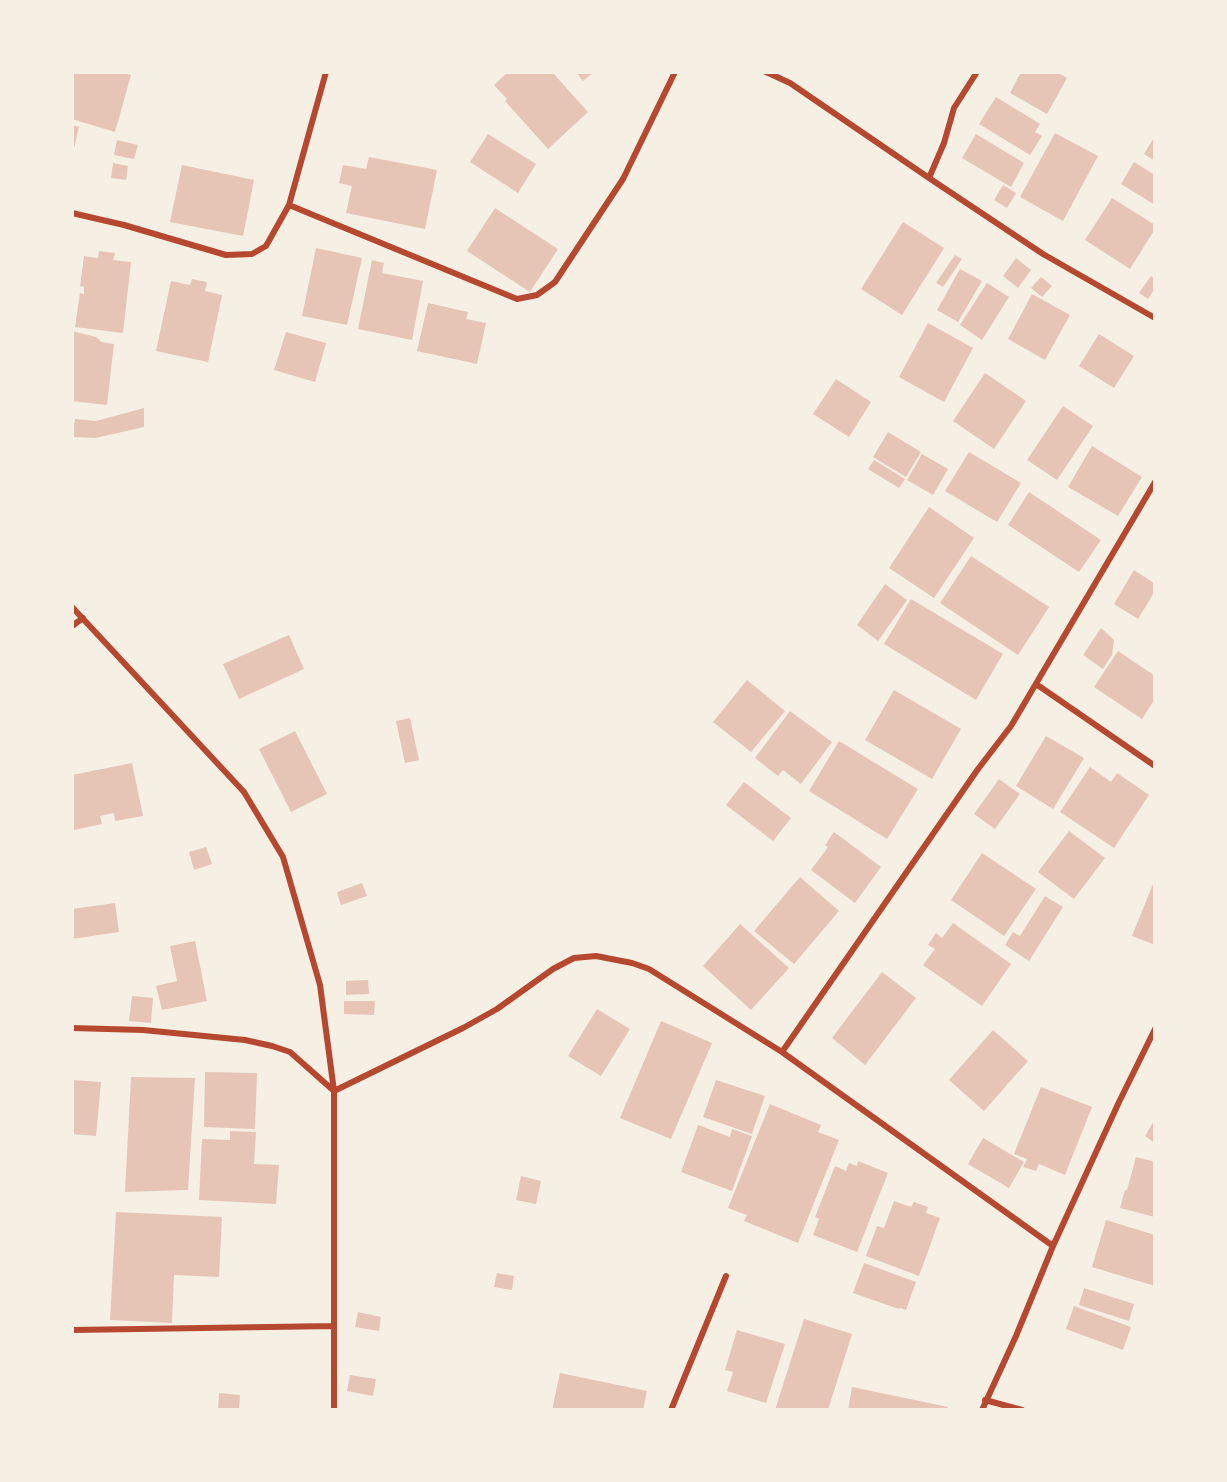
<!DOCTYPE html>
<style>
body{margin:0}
#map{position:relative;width:1227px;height:1482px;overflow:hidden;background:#f6efe4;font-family:"Space Grotesk",sans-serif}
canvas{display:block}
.frame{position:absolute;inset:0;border:74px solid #f6efe4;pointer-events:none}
</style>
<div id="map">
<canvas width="1227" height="1482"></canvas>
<div class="frame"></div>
</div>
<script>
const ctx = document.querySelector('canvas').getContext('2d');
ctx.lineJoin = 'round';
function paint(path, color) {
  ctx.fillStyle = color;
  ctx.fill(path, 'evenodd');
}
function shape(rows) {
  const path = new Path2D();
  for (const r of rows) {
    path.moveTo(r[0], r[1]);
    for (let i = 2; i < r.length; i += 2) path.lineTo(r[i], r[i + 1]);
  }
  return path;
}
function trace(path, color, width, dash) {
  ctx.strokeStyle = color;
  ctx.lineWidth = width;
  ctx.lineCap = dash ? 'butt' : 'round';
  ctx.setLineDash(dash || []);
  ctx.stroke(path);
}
paint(shape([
 [72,72,120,72,131,75,115,132,72,119],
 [508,72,552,72,588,112,548,149,505,101,507,99,494,85],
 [576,72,594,72,583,81],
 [1021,72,1056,72,1067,78,1047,114,1010,93],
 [996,97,1040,124,1035,132,1042,136,1030,155,979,124],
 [72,125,79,127,74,148,72,148],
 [1055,133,1098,156,1063,221,1020,197],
 [488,134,536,164,518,193,470,162],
 [976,134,1024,163,1011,187,962,158],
 [1155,136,1155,161,1144,154],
 [117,140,138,145,134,159,114,155],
 [369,157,437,170,425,229,346,213,352,186,339,183,343,165,366,169],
 [1134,162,1155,175,1155,205,1121,184],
 [113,163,128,166,126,180,111,178],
 [182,165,254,180,243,236,170,222],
 [1003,185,1016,193,1007,208,994,200],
 [1112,198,1155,225,1155,229,1130,269,1085,240],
 [495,208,558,249,530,292,467,251],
 [903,222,944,248,902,315,861,289],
 [316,248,362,258,347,325,302,316],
 [99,251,115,253,113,260,131,262,123,333,75,327,80,293,84,294,84,287,80,286,84,256,98,258],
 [955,255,962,259,943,287,936,283],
 [1016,258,1031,270,1018,288,1003,276],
 [372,260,384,263,382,273,423,281,412,340,358,329],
 [960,269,982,281,958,322,937,310],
 [1151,276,1155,279,1155,288,1148,299,1139,293],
 [1041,277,1052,286,1042,297,1031,288],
 [192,279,207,282,205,291,222,295,208,362,156,351,171,281,190,285],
 [987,283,1009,297,982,340,960,325],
 [1032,294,1070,315,1045,360,1008,339],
 [428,303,468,312,466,319,486,323,477,364,417,351],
 [928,323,973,348,944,402,899,377],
 [72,331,96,337,102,342,114,344,107,405,72,401],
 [286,332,326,343,315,382,274,370],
 [1099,334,1134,356,1114,388,1079,366],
 [985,373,1026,401,994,449,953,421],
 [836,379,871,402,849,437,813,414],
 [1063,406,1093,426,1057,480,1027,460],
 [144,408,144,427,95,438,72,437,75,419,96,421],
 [888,432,921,452,906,477,873,457],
 [1092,446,1142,477,1118,516,1068,487],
 [969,452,1021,483,997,522,945,491],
 [922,454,948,469,933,495,907,480],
 [874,460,905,479,899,488,868,469],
 [1029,492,1101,540,1079,572,1008,525],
 [929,507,974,538,934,598,889,568],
 [971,556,1049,607,1018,655,940,603],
 [1134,570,1155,584,1155,591,1138,619,1114,604],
 [885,584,907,600,878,641,857,625],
 [911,599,1003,654,976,700,884,644],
 [1101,628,1114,640,1112,655,1103,669,1083,655],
 [289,635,304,669,239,699,223,664],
 [1118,651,1155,676,1155,699,1142,719,1094,687],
 [747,680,785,711,751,752,713,722],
 [894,690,961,729,932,779,865,740],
 [790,711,832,742,801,784,783,770,778,776,755,758],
 [410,718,419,760,405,763,396,721],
 [295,731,327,794,291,812,259,749],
 [1046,736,1084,758,1053,809,1016,786],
 [839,741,918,789,887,839,809,791],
 [132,763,143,816,115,821,114,813,100,816,102,824,74,830,72,818,72,775],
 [1090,767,1111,782,1117,773,1149,795,1114,848,1060,812],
 [999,779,1020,794,995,829,974,814],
 [744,782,791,818,773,841,726,805],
 [1069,831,1105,858,1074,899,1038,872],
 [834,832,881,867,855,903,811,870,828,847,825,845],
 [206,847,212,864,194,870,189,852],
 [982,853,1036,889,1004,936,951,900],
 [800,877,839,911,794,964,754,931],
 [1155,879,1155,945,1132,936],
 [362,883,367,896,341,905,337,892],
 [1045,896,1063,907,1029,961,1005,945,1013,932,1020,936],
 [115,903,119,932,72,939,72,909],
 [953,923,1011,964,982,1006,923,965,935,949,928,945,936,933,942,938],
 [740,924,789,968,751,1010,703,966],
 [195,941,207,1001,162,1010,156,986,177,981,170,946],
 [882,972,916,998,865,1065,832,1038],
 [368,980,369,994,346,995,346,981],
 [132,996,153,998,151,1023,129,1021],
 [344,1001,375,1001,374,1015,344,1014],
 [597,1009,630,1029,601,1076,568,1056],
 [661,1021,712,1043,671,1139,620,1118],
 [993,1030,1028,1061,984,1111,949,1080],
 [205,1072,257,1073,255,1129,204,1127],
 [131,1077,195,1078,188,1190,125,1192],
 [72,1080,101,1082,96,1136,72,1134],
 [716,1080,765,1096,752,1134,703,1117],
 [1041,1087,1092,1107,1065,1175,1039,1164,1036,1171,1023,1167,1027,1159,1014,1154],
 [770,1104,821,1125,818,1132,839,1140,798,1243,744,1221,747,1215,728,1208],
 [1155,1119,1155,1143,1145,1136],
 [698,1125,730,1137,732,1129,752,1136,732,1191,681,1172],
 [230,1131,256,1132,254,1164,279,1165,276,1204,199,1200,202,1139,230,1140],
 [983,1138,1024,1162,1009,1188,968,1164],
 [1136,1157,1155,1162,1155,1217,1120,1208,1125,1190,1127,1190],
 [858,1161,888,1173,857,1252,813,1235,819,1219,815,1217,835,1166,846,1171,849,1163,857,1166],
 [521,1176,541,1181,536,1204,516,1200],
 [894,1201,911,1207,914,1202,928,1207,926,1213,940,1218,919,1276,866,1256,877,1226,884,1228],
 [116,1212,222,1217,219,1277,174,1275,172,1323,110,1320],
 [1106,1220,1155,1235,1155,1286,1092,1267],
 [864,1263,916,1282,906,1310,900,1308,899,1309,853,1293],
 [497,1273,514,1276,512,1290,494,1287],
 [1084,1288,1134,1304,1129,1321,1079,1305],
 [1074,1306,1131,1327,1123,1350,1066,1329],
 [358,1312,381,1317,379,1331,355,1327],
 [804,1319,852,1334,828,1410,775,1410],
 [737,1330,785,1344,766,1403,727,1391,733,1372,725,1370],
 [560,1373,647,1391,643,1410,552,1410],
 [350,1375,376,1379,373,1396,347,1391],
 [852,1387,948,1407,947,1410,848,1410],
 [219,1393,240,1395,239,1410,218,1410]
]), '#e6c5b7');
trace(shape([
 [766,72,790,83,929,178],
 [977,72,954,108,944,143,929,178,1043,254,1155,318],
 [289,205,517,299,537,295,555,282,623,179,675,72],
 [72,213,124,225,226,255,252,254,266,246,289,205,326,72],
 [72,607,244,792,283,857,320,985,334,1091,334,1410],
 [72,626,83,618],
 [1036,684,1155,766],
 [72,1028,143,1030,245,1040,272,1046,290,1052,334,1091,463,1028,497,1009,553,969,574,958,596,956,632,963,649,969,782,1052,978,769,1011,726,1155,482],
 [782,1052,1053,1246],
 [72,1330,334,1326],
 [985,1400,1022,1410],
 [671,1410,726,1276],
 [982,1410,1016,1336,1053,1246,1119,1102,1155,1029]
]), '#b5482f', 6);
</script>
